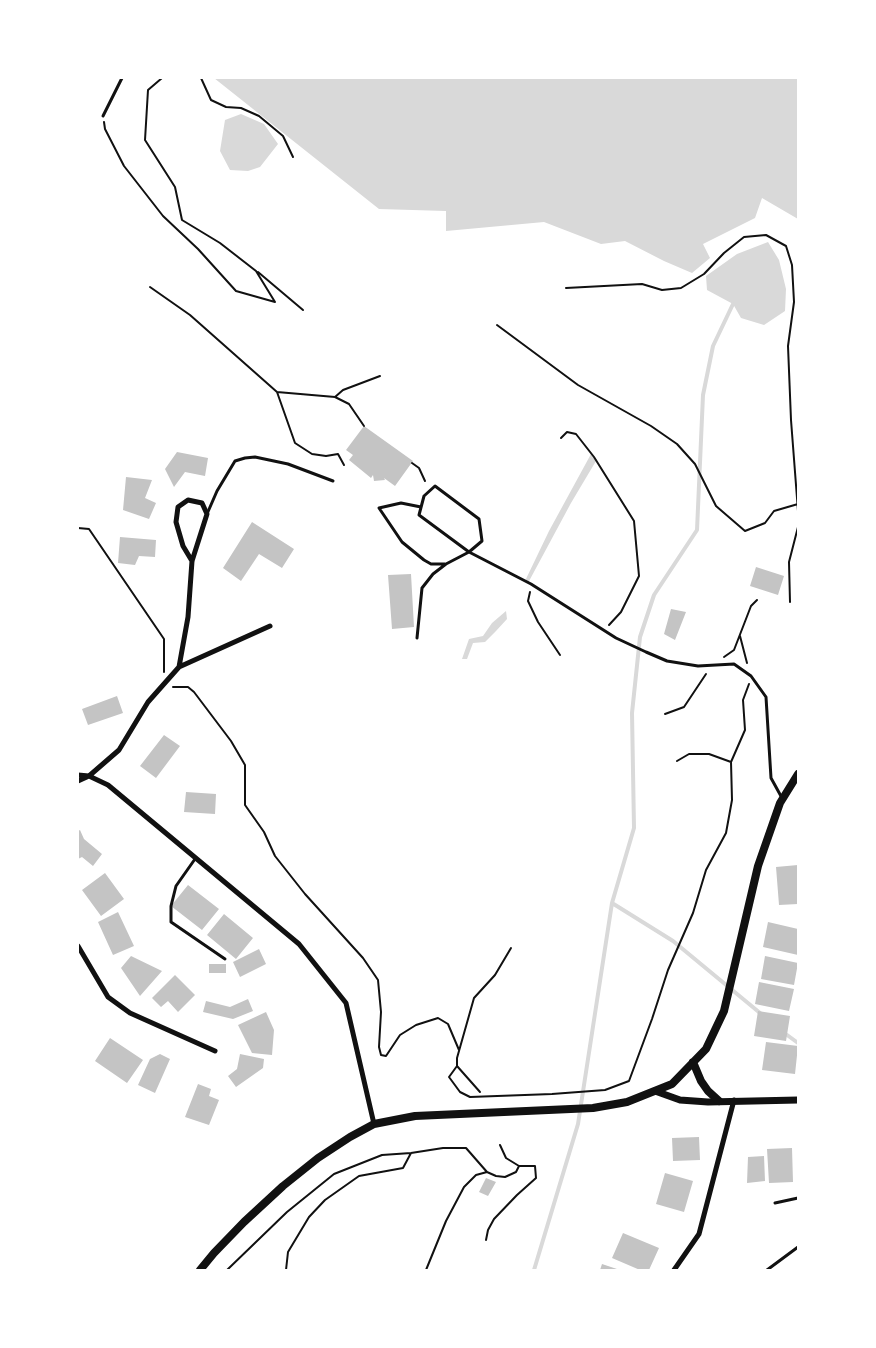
<!DOCTYPE html>
<style>
body{margin:0}
#map{position:relative;width:876px;height:1348px;overflow:hidden;background:#fff;font-family:"Space Grotesk",sans-serif}
canvas{display:block}
.frame{position:absolute;inset:0;border:79px solid #fff;pointer-events:none}
</style>
<div id="map">
<canvas width="876" height="1348"></canvas>
<div class="frame"></div>
</div>
<script>
const ctx = document.querySelector('canvas').getContext('2d');
ctx.lineJoin = 'round';
function paint(path, color) {
  ctx.fillStyle = color;
  ctx.fill(path, 'evenodd');
}
function shape(rows) {
  const path = new Path2D();
  for (const r of rows) {
    path.moveTo(r[0], r[1]);
    for (let i = 2; i < r.length; i += 2) path.lineTo(r[i], r[i + 1]);
  }
  return path;
}
function trace(path, color, width, dash) {
  ctx.strokeStyle = color;
  ctx.lineWidth = width;
  ctx.lineCap = dash ? 'butt' : 'round';
  ctx.setLineDash(dash || []);
  ctx.stroke(path);
}
paint(shape([
 [214,78,798,78,798,219,762,198,755,218,703,244,710,258,692,273,664,261,625,241,601,244,544,222,446,231,446,211,379,209],
 [241,114,264,124,278,144,260,167,248,171,230,170,220,151,225,120],
 [768,242,779,260,786,289,785,311,764,325,741,318,733,304,707,290,706,276,737,254],
 [591,454,596,461,571,503,528,583,525,581,549,531],
 [506,611,507,619,496,631,485,642,473,643,467,659,462,659,469,639,483,636,492,623]
]), '#d9d9d9');
trace(shape([
 [612,903,673,941,760,1013],
 [783,1032,798,1043],
 [534,1270,578,1124,612,903,634,828,632,713,640,637,654,595,697,530,703,395,713,346,733,304]
]), '#d9d9d9', 4);
paint(shape([
 [364,426,413,461,395,486,384,478,385,480,374,481,373,475,371,478,349,460,353,455,346,450],
 [177,452,208,458,205,476,185,472,174,487,165,469],
 [126,477,152,480,145,498,156,503,149,519,123,510],
 [252,522,294,549,282,568,259,554,241,581,223,568],
 [120,537,156,540,155,557,139,556,135,565,118,563],
 [756,567,784,576,778,595,750,586],
 [411,574,414,627,392,629,388,575],
 [671,609,686,612,675,640,664,634],
 [117,696,123,713,88,725,82,709],
 [164,735,180,746,156,778,140,766],
 [186,792,216,794,215,814,184,812],
 [80,830,84,839,102,854,93,866,82,857,78,859,78,831],
 [798,865,798,904,779,905,776,867],
 [105,873,124,899,101,916,82,890],
 [188,885,219,909,202,930,171,906],
 [118,912,134,946,113,955,98,922],
 [224,914,253,938,236,959,207,935],
 [768,922,798,929,798,955,763,947],
 [259,949,266,964,240,977,233,962],
 [131,956,162,971,140,996,121,968],
 [765,956,798,963,794,985,761,979],
 [209,964,226,964,226,973,209,973],
 [175,975,195,995,178,1012,168,1001,161,1007,152,998],
 [759,982,794,989,789,1011,755,1004],
 [248,999,253,1011,233,1019,203,1012,206,1001,230,1007],
 [758,1011,790,1016,786,1041,754,1036],
 [266,1012,274,1030,272,1055,252,1053,238,1025],
 [110,1038,143,1060,127,1083,95,1061],
 [766,1042,798,1046,795,1074,762,1070],
 [160,1054,170,1059,155,1093,138,1085,150,1059],
 [240,1054,264,1059,263,1068,236,1087,228,1076,237,1069],
 [198,1084,211,1089,209,1096,219,1100,209,1125,185,1117],
 [699,1137,700,1160,673,1161,672,1138],
 [792,1148,793,1182,769,1183,767,1149],
 [764,1156,765,1181,747,1183,748,1157],
 [665,1173,693,1181,684,1212,656,1204],
 [486,1178,496,1182,488,1196,479,1192],
 [623,1233,659,1248,649,1270,640,1270,612,1258],
 [602,1264,620,1270,600,1270]
]), '#c4c4c4');
trace(shape([
 [201,78,211,100,226,107,241,108,259,116,283,136,293,157],
 [104,122,105,129,124,166,163,216,198,249,236,291,275,302,256,271,220,243,182,220,175,187,145,140,148,90,162,78],
 [258,272,303,310],
 [150,287,190,315,277,392,335,397],
 [566,288,642,284,662,290,681,288,704,274,724,253,744,237,766,235,786,246,792,265,794,302,788,346,791,420,798,511],
 [497,325,578,385,651,426,677,444,695,464,716,506,745,531,765,523,774,511,798,504],
 [277,392,295,443,312,454,326,456,338,454,344,465],
 [364,426,349,404,335,397,343,390,380,376],
 [561,438,567,432,576,434,594,457,634,521,639,576,621,612,609,625],
 [412,463,419,468,425,481],
 [78,528,89,529,164,639,164,672],
 [530,592,528,601,538,622,560,655],
 [790,602,789,562,798,527],
 [740,636,747,663],
 [724,657,734,650,751,606,757,600],
 [173,687,188,687,194,692,231,741,245,765,245,805,264,832,275,856,305,894,363,958,378,980,381,1012,379,1047,381,1055,386,1056,400,1035,416,1025,438,1018,448,1024,459,1050],
 [665,714,684,707,706,674],
 [677,761,689,754,709,754,731,762],
 [457,1066,449,1077,460,1092,470,1097,552,1094,605,1090,629,1081,652,1019,668,970,693,913,706,870,726,833,732,800,731,762,745,730,743,700,749,684],
 [480,1092,457,1066,457,1058,474,998,495,975,511,948],
 [486,1240,488,1230,494,1219,517,1195,536,1178,535,1166,519,1166],
 [227,1270,287,1212,334,1174,382,1155,411,1153,443,1148,466,1148,487,1172,496,1176,505,1177,516,1172,519,1166,506,1158,500,1145],
 [286,1270,288,1252,309,1217,325,1200,359,1176,403,1168,411,1153],
 [426,1270,446,1221,464,1187,476,1175,487,1172]
]), '#111', 2);
trace(shape([
 [103,116,122,78],
 [421,507,401,503,379,508,402,542,424,560,431,564,445,564],
 [207,514,217,491,235,461,245,458,255,457,288,464,333,481],
 [417,638,422,588,433,574,446,564,469,552,482,541,479,519,435,486,424,496,419,515,469,552,531,584,616,638,646,652,667,661,698,666,734,664,751,676,766,697,771,778,782,798],
 [195,859,176,886,171,906,171,922,225,959],
 [775,1203,798,1198],
 [767,1270,798,1247]
]), '#111', 3);
trace(shape([
 [179,667,270,626],
 [78,775,89,776,108,785,299,944,346,1003,374,1124],
 [78,781,89,776,119,750,148,702,179,667,188,617,192,561,207,514,202,503,188,500,178,507,176,522,183,546,192,561],
 [78,946,108,997,130,1013,215,1051],
 [674,1270,699,1234,734,1100]
]), '#111', 5);
trace(shape([
 [655,1091,680,1100,708,1102,798,1100]
]), '#111', 7);
trace(shape([
 [693,1062,701,1081,708,1091,719,1101],
 [200,1270,214,1253,244,1222,283,1186,318,1158,350,1137,374,1124,415,1116,593,1108,627,1102,672,1084,706,1049,724,1011,758,866,780,803,798,774]
]), '#111', 8);
</script>
